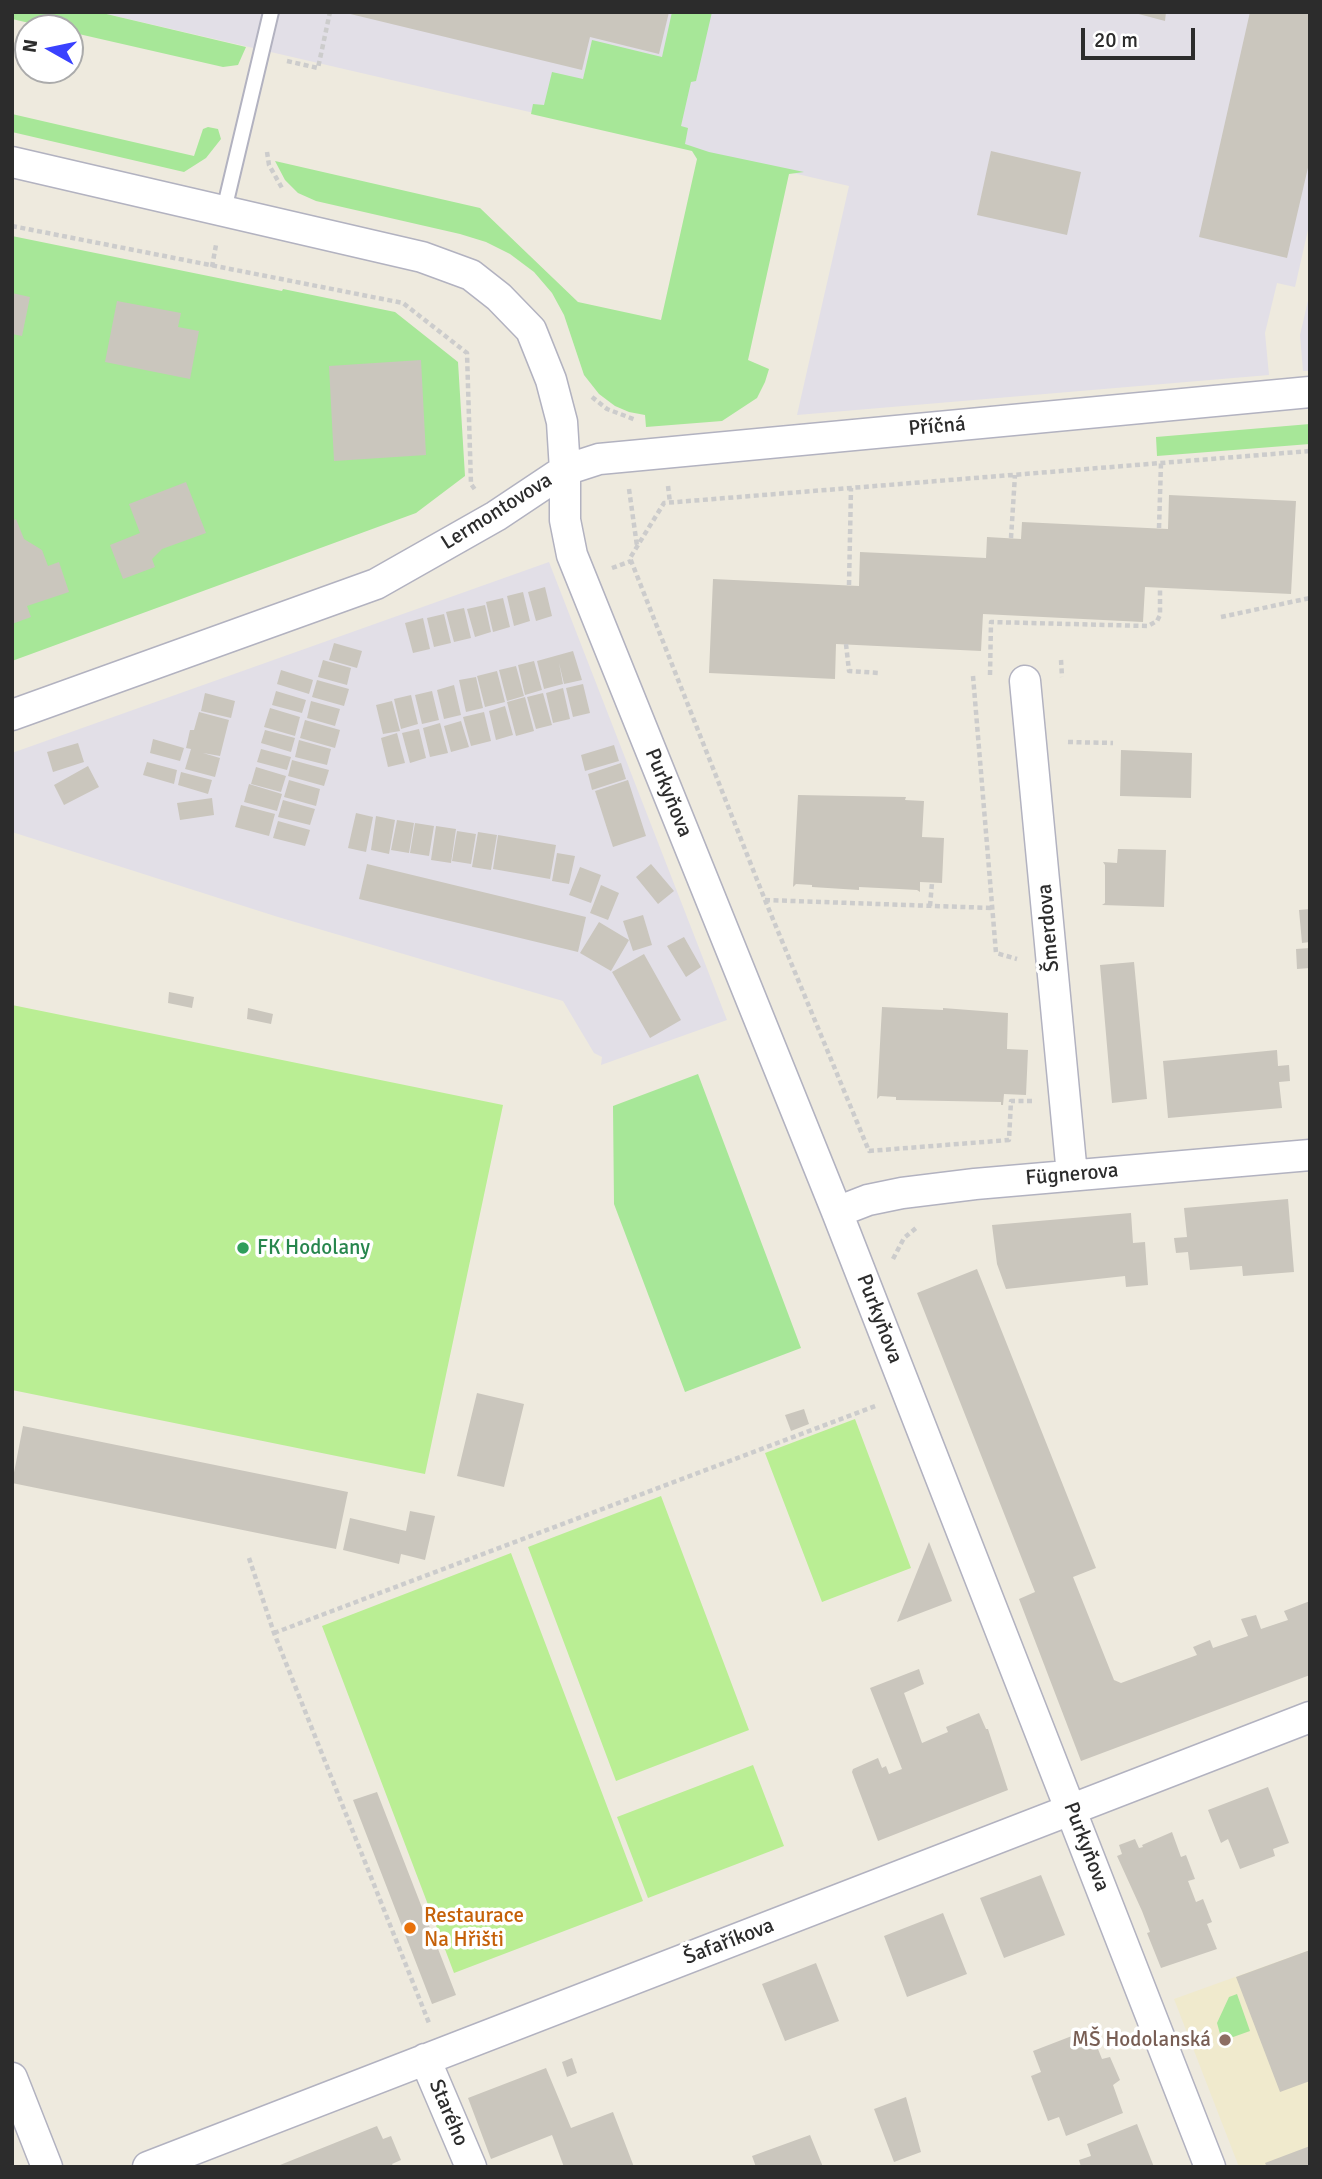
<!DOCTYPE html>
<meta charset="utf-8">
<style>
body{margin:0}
#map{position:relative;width:1322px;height:2179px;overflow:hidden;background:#eeeade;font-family:Signika,sans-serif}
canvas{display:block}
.frame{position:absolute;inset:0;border:14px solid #2c2c2c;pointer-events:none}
.north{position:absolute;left:14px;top:14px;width:70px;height:70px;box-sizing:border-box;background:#fff;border:2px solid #ababab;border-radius:50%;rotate:279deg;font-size:19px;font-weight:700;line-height:28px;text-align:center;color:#2c2c2c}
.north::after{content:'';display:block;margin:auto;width:24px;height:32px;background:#3a41ff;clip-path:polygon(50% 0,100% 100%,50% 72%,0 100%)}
.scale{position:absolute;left:1081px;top:28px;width:114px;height:32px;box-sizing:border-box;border:4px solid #2c2c2c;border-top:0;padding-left:9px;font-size:21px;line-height:24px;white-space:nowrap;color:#2c2c2c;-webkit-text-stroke:5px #fff;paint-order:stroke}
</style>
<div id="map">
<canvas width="1322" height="2179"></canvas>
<div class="frame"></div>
<div class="north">N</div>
<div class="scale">20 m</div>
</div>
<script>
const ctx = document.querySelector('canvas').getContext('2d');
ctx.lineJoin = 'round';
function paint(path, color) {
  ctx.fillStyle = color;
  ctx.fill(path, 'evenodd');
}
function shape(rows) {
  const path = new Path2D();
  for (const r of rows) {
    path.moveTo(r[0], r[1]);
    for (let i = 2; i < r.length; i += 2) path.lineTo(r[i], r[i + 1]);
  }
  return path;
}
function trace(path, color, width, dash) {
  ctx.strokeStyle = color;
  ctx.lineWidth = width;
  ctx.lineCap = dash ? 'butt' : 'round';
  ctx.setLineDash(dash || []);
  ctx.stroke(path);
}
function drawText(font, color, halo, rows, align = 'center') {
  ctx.font = font + ' Signika,sans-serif';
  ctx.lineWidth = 7;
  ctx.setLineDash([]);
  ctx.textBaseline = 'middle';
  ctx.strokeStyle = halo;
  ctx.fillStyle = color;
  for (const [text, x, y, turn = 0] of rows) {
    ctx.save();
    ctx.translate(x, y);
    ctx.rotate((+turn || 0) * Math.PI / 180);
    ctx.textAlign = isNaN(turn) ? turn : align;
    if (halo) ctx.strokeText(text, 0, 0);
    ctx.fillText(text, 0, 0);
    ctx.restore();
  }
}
paint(shape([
 [98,12,1310,12,1310,221,1295,287,1277,283,1265,333,1269,375,797,415,849,186],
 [1310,292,1310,371,1303,371,1300,335],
 [549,562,727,1020,601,1065,602,1057,594,1053,563,1001,278,917,12,832,12,753]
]), '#e2dfe7');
paint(shape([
 [1310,1950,1310,2167,1239,2167,1174,1999]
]), '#f0eacd');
paint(shape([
 [12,12,98,12,246,47,238,65,223,67,70,32,70,28,51,28,12,19],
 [672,12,712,12,696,81,691,82,681,126,688,128,685,144,709,152,804,172,789,174,748,360,769,369,765,382,757,398,722,421,646,427,645,415,629,412,615,406,599,394,584,375,564,315,552,293,534,272,510,254,486,242,460,234,316,201,298,193,285,180,275,161,480,208,578,302,661,320,697,159,692,151,531,114,533,104,544,105,552,72,583,79,592,40,662,57],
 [12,114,194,156,203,129,208,127,218,129,221,139,206,158,184,172,12,132],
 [12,236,282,291,283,289,395,312,458,362,465,476,416,513,12,661],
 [1310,424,1310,444,1157,456,1156,437],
 [698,1074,801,1348,685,1392,614,1204,613,1106],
 [1237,1994,1250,2031,1222,2041,1217,2023,1229,1997]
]), '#a7e798');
paint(shape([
 [12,1005,503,1105,425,1474,12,1390],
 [855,1419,911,1568,822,1602,765,1453],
 [661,1496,749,1730,616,1781,528,1547],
 [511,1553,643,1901,454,1973,322,1626],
 [753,1765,784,1846,648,1898,617,1817]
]), '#baee94');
paint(shape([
 [342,12,669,12,659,54,590,37,582,70],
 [1131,12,1166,12,1165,21],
 [1250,12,1310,12,1310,159,1287,258,1199,237],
 [991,151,1081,172,1067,235,977,215],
 [12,293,30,297,22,336,12,334],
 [117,301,181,313,178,327,199,331,190,379,105,362],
 [421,360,426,455,334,461,329,366],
 [186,482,206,533,162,549,152,559,155,567,123,579,110,545,140,533,129,504],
 [1169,495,1296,501,1291,594,1145,587,1143,622,983,614,981,651,836,644,835,679,709,673,713,579,859,586,860,552,986,558,987,537,1021,539,1022,522,1168,529],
 [16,519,24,539,42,550,48,566,59,562,69,592,27,606,31,617,12,624,12,521],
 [545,587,552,616,536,621,528,592],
 [523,592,530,621,514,626,507,596],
 [503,598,510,627,493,632,486,602],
 [485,605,491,632,475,637,467,609],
 [464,608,471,638,454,642,446,612],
 [444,614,451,643,434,647,427,618],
 [423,618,430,649,413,653,405,623],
 [334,643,362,651,357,668,329,660],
 [573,651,582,680,564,684,559,663,563,684,544,689,537,661],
 [323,660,351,668,347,685,318,677],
 [534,661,542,690,525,695,518,665],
 [516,666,524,696,507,701,499,670],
 [281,670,313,680,309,694,277,684],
 [497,671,505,702,485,707,477,676],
 [476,677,483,708,466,712,459,680],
 [317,680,349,689,344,706,312,697],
 [583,684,590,713,573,717,566,688],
 [454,685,461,715,444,719,437,690],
 [563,688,570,719,553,723,546,693],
 [276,691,306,700,302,713,272,705],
 [432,691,439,720,422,724,415,695],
 [205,693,235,701,231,718,201,711],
 [543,693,552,725,536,729,527,697],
 [411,695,418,724,401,729,394,699],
 [525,697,534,731,516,736,507,702],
 [311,701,340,709,335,726,307,718],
 [392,701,400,731,383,734,376,705],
 [505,706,513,735,496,740,489,711],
 [270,708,300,717,295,736,264,727],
 [199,712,229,720,220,756,203,753,220,758,215,777,185,769,191,749,186,748,190,730,194,730],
 [484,712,491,741,471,746,463,717],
 [305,720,340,730,335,748,300,738],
 [461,721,469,747,451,752,444,726],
 [440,723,448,753,430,757,423,728],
 [419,729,426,758,410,763,402,733],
 [265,730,295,738,291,752,261,743],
 [397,733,405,763,388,767,381,738],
 [153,739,184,748,180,761,150,753],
 [299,740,331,749,327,765,295,757],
 [78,743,84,762,53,772,47,752],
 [614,745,619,761,585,771,581,755],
 [261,749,291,757,287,770,257,762],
 [1121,750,1192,753,1191,798,1120,796],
 [292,760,329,770,324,786,288,776],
 [147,762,177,770,174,784,143,775],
 [621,763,626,779,592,790,588,774],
 [88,766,99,787,64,805,54,785],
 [256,767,286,776,281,792,251,784],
 [181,772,212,780,208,794,178,785],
 [289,780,320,789,316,806,284,797],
 [628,780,646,836,613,847,595,791],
 [249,784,282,794,277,811,244,802],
 [798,795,906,797,905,800,924,801,922,837,944,838,942,883,920,882,920,892,917,890,899,889,859,887,859,890,812,887,812,885,796,884,793,887],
 [212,798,214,815,180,820,177,803],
 [283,800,315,809,310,825,278,817],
 [241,805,275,814,269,836,235,827],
 [356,813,373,817,366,852,348,848],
 [376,816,395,820,389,854,371,850],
 [397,820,414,823,409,853,391,850],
 [278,821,310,830,305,846,273,838],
 [415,823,434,826,429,856,410,853],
 [436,826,456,829,451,863,431,860],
 [457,831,476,834,471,864,452,861],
 [478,832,497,835,491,870,472,867],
 [498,835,556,845,550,879,493,869],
 [1118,849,1166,850,1164,907,1102,905,1105,903,1105,865,1103,862,1117,863],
 [557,853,575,856,569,884,552,881],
 [367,864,586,917,578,952,359,899],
 [651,864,674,891,658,904,636,877],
 [580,867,601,875,591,903,569,895],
 [601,885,619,893,608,920,590,913],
 [1310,909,1310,942,1302,943,1299,910],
 [643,915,652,945,633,951,623,921],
 [599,922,629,940,611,971,580,953],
 [684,937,701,967,686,977,667,946],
 [1310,948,1310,968,1297,969,1296,949],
 [644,954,681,1020,650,1038,612,972],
 [1134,962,1147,1099,1112,1103,1100,965],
 [169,992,194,997,192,1008,168,1003],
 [882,1007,943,1010,943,1008,1008,1013,1007,1049,1028,1050,1026,1095,1004,1094,1003,1105,1001,1105,1001,1102,896,1100,896,1097,880,1096,877,1099],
 [248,1008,273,1014,271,1024,247,1019],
 [1277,1050,1278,1066,1289,1065,1290,1081,1279,1082,1282,1108,1168,1118,1163,1061],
 [1288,1199,1294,1272,1243,1276,1242,1266,1190,1270,1188,1252,1176,1253,1174,1238,1187,1237,1184,1208],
 [1131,1213,1133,1243,1145,1242,1148,1285,1126,1287,1125,1276,1006,1289,997,1264,992,1225],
 [977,1269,1096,1568,1073,1577,1114,1680,1121,1683,1197,1655,1193,1647,1210,1640,1213,1648,1248,1636,1241,1619,1256,1615,1261,1629,1288,1620,1284,1611,1310,1601,1310,1675,1081,1761,1019,1599,1035,1592,917,1293],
 [477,1393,524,1404,504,1487,457,1476],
 [804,1409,809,1424,791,1431,785,1415],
 [23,1426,348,1492,336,1549,12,1483],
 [410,1511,435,1516,425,1560,401,1554,399,1564,343,1550,350,1518,406,1531],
 [929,1542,952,1601,897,1622],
 [919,1669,924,1684,904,1693,922,1743,948,1732,946,1727,979,1713,986,1729,988,1729,1008,1790,878,1841,852,1772,853,1769,878,1758,882,1768,886,1766,889,1774,902,1769,870,1688],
 [1268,1787,1289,1843,1273,1849,1275,1856,1240,1869,1228,1839,1221,1843,1208,1810],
 [377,1792,456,1995,432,2004,353,1800],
 [1172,1832,1181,1857,1186,1855,1195,1879,1188,1881,1196,1902,1203,1899,1212,1922,1207,1924,1217,1949,1161,1968,1147,1933,1150,1932,1142,1911,1117,1856,1122,1854,1119,1845,1135,1839,1139,1848,1143,1847,1142,1845],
 [1041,1875,1065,1935,1004,1958,980,1898],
 [943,1913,967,1974,907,1997,884,1936],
 [1310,1950,1310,2081,1280,2092,1236,1977],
 [816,1963,839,2021,785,2041,762,1984],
 [1090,2029,1102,2059,1110,2057,1120,2080,1113,2085,1123,2113,1066,2136,1059,2117,1048,2121,1031,2076,1041,2072,1033,2051],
 [572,2058,577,2073,567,2077,562,2062],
 [546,2068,571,2128,613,2112,634,2167,564,2167,552,2135,491,2159,468,2098],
 [906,2097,921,2152,894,2162,874,2109],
 [1137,2124,1154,2167,1081,2167,1079,2160,1091,2156,1087,2144],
 [377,2126,383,2139,391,2136,401,2160,392,2164,394,2167,275,2167],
 [810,2135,823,2167,756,2167,752,2156],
 [1310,2146,1310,2167,1267,2167,1265,2163]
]), '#cac6bd');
const lane = shape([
 [224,210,271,12]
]);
const street = shape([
 [12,162,422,257,471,275,499,297,531,330,551,380,562,422,565,470,565,520,572,555,837,1212,1210,2167],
 [1025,681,1072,1175],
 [12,715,376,584,496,516,565,470,599,459,1310,392],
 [837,1212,868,1200,902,1193,975,1184,1310,1155],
 [425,2059,471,2167],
 [12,2078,47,2167],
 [148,2167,1310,1717]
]);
trace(lane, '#b2b2c0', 18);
trace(street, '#b2b2c0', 33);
trace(shape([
 [287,61,318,68,330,12],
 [267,152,269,165,282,188],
 [12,226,403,303,467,353,471,484,476,491],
 [212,267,216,245],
 [592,397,607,409,636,420],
 [668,486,670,503],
 [629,489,637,546],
 [1159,528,1161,463],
 [1011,538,1015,475],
 [612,568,631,561],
 [849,585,851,488],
 [1221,617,1310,598],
 [846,644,849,671,879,673],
 [1061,660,1062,677],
 [990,675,991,622,1148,626,1157,621,1160,615,1160,588],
 [973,676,996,953,1017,959],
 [1068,742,1113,743],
 [765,900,992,908],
 [930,906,932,883],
 [1032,1101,1011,1101,1009,1140,869,1151,765,900,630,558,664,503,1310,451],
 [893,1259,904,1238,916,1228],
 [249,1558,274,1633,429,2023],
 [274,1633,878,1405]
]), '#ccc', 4.5, [5, 3.5]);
trace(lane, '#fff', 14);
trace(street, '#fff', 30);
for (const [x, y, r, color] of [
 [243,1248,7,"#2e9e5b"],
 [410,1928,7,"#e8710a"],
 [1225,2040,7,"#8d6e63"]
]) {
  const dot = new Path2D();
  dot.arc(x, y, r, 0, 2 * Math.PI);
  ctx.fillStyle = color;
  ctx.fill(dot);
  trace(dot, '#fff', 2.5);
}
drawText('21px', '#2c2c2c', '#fff', [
 ["Příčná",937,427,-5],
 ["Lermontovova",497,512,-32],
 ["Purkyňova",668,793,68],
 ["Šmerdova",1049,928,-95],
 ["Fügnerova",1072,1175,-5],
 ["Purkyňova",879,1319,69],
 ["Purkyňova",1086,1847,69],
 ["Šafaříkova",729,1942,-21],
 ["Starého",448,2113,67]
]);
drawText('21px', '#27864d', '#fff', [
 ["FK Hodolany",257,1248]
], 'left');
drawText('21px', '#c56008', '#fff', [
 ["Restaurace",424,1916],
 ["Na Hřišti",424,1940]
], 'left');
drawText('21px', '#785e54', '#fff', [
 ["MŠ Hodolanská",1211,2040]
], 'right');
</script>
